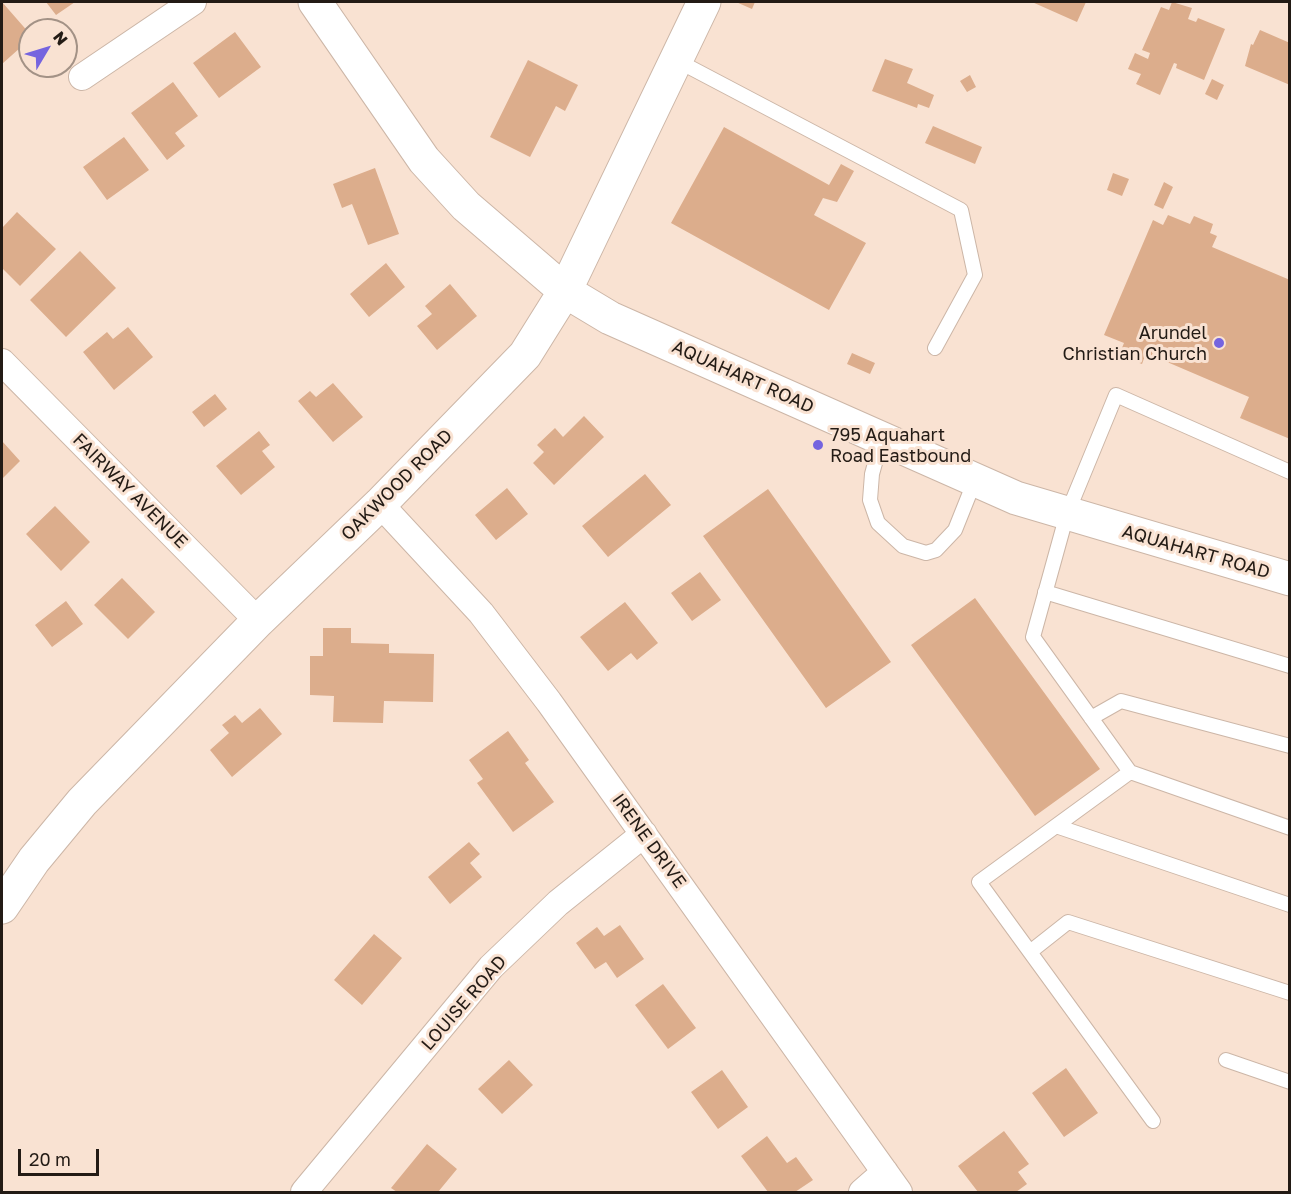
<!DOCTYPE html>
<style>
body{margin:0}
#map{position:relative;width:1291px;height:1194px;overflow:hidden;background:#f9e2d2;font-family:"Golos Text",sans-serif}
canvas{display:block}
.frame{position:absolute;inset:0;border:3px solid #231b15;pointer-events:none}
.north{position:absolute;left:18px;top:18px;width:60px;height:60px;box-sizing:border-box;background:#f9e2d2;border:2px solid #a39286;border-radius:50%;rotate:52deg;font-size:16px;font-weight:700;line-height:24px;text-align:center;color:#231b15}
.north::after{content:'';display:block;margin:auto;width:21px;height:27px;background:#7564df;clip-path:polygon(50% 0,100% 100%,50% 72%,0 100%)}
.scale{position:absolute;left:18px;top:1149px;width:81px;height:27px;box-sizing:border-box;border:3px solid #231b15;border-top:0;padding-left:8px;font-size:18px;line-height:21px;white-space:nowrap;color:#231b15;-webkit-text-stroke:4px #f9e2d2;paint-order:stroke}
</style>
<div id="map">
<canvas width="1291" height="1194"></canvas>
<div class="frame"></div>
<div class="north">N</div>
<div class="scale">20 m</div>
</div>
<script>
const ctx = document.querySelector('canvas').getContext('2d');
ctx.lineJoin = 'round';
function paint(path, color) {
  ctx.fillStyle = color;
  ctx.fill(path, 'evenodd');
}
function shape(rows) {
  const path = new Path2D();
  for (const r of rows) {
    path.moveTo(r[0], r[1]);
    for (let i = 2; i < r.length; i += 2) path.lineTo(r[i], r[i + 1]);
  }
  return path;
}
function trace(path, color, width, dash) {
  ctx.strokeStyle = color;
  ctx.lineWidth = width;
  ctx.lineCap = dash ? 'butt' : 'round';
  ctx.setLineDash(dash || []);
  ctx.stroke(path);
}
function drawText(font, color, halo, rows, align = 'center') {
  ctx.font = font + ' "Golos Text",sans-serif';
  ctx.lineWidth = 6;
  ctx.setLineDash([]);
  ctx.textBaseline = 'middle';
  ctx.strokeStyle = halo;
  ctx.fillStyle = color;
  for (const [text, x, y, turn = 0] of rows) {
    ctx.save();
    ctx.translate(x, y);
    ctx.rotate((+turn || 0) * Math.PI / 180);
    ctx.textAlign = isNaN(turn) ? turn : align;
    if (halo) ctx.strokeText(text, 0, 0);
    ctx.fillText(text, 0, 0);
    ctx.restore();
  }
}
paint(shape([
 [2,2,30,34,30,39,2,64],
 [46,2,75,2,56,15],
 [736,2,755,2,752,9],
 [1032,2,1086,2,1077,22],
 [1172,2,1192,8,1188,19,1196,22,1198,18,1225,29,1204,80,1176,68,1177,64,1174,63,1160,95,1136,84,1141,74,1128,69,1135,53,1148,59,1150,53,1142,50,1161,7,1169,10],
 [1260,30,1290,43,1290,85,1245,66,1251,44,1253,45],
 [235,32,261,67,219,98,193,63],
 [885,59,913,69,907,83,934,95,929,108,918,104,917,108,872,91],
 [528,60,578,85,565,111,556,106,530,157,490,137],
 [970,75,976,87,967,92,960,81],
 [1212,79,1224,85,1217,100,1205,94],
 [173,82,198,116,175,133,185,146,167,160,131,113],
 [933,126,982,147,975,164,925,143],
 [724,127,829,185,841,164,854,171,837,202,823,198,814,215,866,243,829,310,671,223],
 [124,137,149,170,107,200,83,167],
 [375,168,399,234,368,245,352,204,342,208,333,184],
 [1113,173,1129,179,1122,196,1107,190],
 [1164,182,1173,187,1163,209,1154,205],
 [17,212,56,249,20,286,2,268,2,228],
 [1168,215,1190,224,1194,216,1213,224,1210,233,1217,236,1212,247,1290,280,1290,439,1240,418,1249,397,1146,353,1142,364,1119,355,1124,343,1104,335,1153,220,1163,225],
 [80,251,116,288,66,337,30,300],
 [386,263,405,287,369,317,350,294],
 [450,284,477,316,437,350,417,326,432,314,425,306],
 [128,327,153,357,114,390,83,352,107,332,113,339],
 [852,353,875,363,870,374,847,364],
 [333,383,363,417,333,442,298,401,310,391,316,397],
 [215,394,227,409,204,427,192,412],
 [584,416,604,437,554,485,533,463,544,452,537,445,555,428,563,437],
 [259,431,270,445,262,451,275,467,241,495,216,466],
 [2,441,20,461,2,479],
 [645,474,671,505,608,557,582,526],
 [507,488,528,514,496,540,475,515],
 [768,489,891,662,826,708,703,536],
 [55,506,90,542,61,571,26,534],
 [700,572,721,600,692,621,671,593],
 [122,578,155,612,128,639,94,605],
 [975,598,1100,769,1035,816,911,645],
 [66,601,83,624,52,647,35,625],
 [625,602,658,643,637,660,631,653,608,671,580,637],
 [323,628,351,628,351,643,389,644,389,653,434,654,433,702,384,701,383,723,333,722,334,696,310,695,310,656,323,656],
 [260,708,282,734,232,777,210,750,229,733,222,725,235,715,242,723],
 [508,731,529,760,525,763,554,802,513,832,477,783,483,779,469,760],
 [469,842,480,854,470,863,482,877,450,904,428,877],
 [620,925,644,959,617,978,606,962,595,969,576,943,597,927,604,936],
 [374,934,402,958,362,1005,334,980],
 [663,984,696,1028,668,1049,635,1005],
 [509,1060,533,1085,502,1114,478,1089],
 [1066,1068,1098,1113,1064,1137,1032,1093],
 [722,1070,748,1107,718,1129,691,1092],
 [1004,1131,1029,1164,1018,1172,1027,1184,1016,1192,978,1192,958,1166],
 [767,1136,787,1163,796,1157,813,1180,795,1192,768,1192,741,1156],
 [427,1144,457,1169,438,1192,397,1192,391,1188]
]), '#dcad8c');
const lane = shape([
 [676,60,961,210,975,275,935,348],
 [882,438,872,474,870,500,878,523,903,546,926,553,936,550,955,530,975,480],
 [1045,592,1290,666],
 [1091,718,1121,701,1290,746],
 [1130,772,1290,828],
 [1056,826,1290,905],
 [1030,952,1068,922,1290,993],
 [1226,1060,1290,1082],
 [1153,1121,979,882,1130,772,1033,637,1067,514,1116,395,1290,472]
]);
const street = shape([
 [82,77,193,2],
 [2,362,258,621],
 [380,504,481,613,549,702,899,1192],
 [304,1192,491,967,558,903,644,834],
 [862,1192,885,1172]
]);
const secondary = shape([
 [315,2,424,160,466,206,565,291,610,318,1016,498,1290,579],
 [2,907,34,860,82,802,258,621,380,504,525,355,565,291,704,2]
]);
trace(lane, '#ccb6a7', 16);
trace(street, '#ccb6a7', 28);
trace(secondary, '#ccb6a7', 35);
trace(lane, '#fff', 14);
trace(street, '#fff', 26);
trace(secondary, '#fff', 33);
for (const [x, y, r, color] of [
 [1219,343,6,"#7564df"],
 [818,445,6,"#7564df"]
]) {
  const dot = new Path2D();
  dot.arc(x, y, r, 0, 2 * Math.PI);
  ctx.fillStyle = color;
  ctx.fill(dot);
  trace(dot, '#f9e2d2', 2);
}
drawText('18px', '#231b15', '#f9e2d2', [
 ["Arundel",1207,333],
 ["Christian Church",1207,354],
 ["795 Aquahart",830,435,"left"],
 ["Road Eastbound",830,456,"left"]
], 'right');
drawText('18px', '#231b15', '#f9e2d2', [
 ["AQUAHART ROAD",743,377,24],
 ["OAKWOOD ROAD",397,485,-45],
 ["FAIRWAY AVENUE",130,491,45],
 ["AQUAHART ROAD",1196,552,16],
 ["IRENE DRIVE",649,841,54],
 ["LOUISE ROAD",464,1003,-49]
]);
</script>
